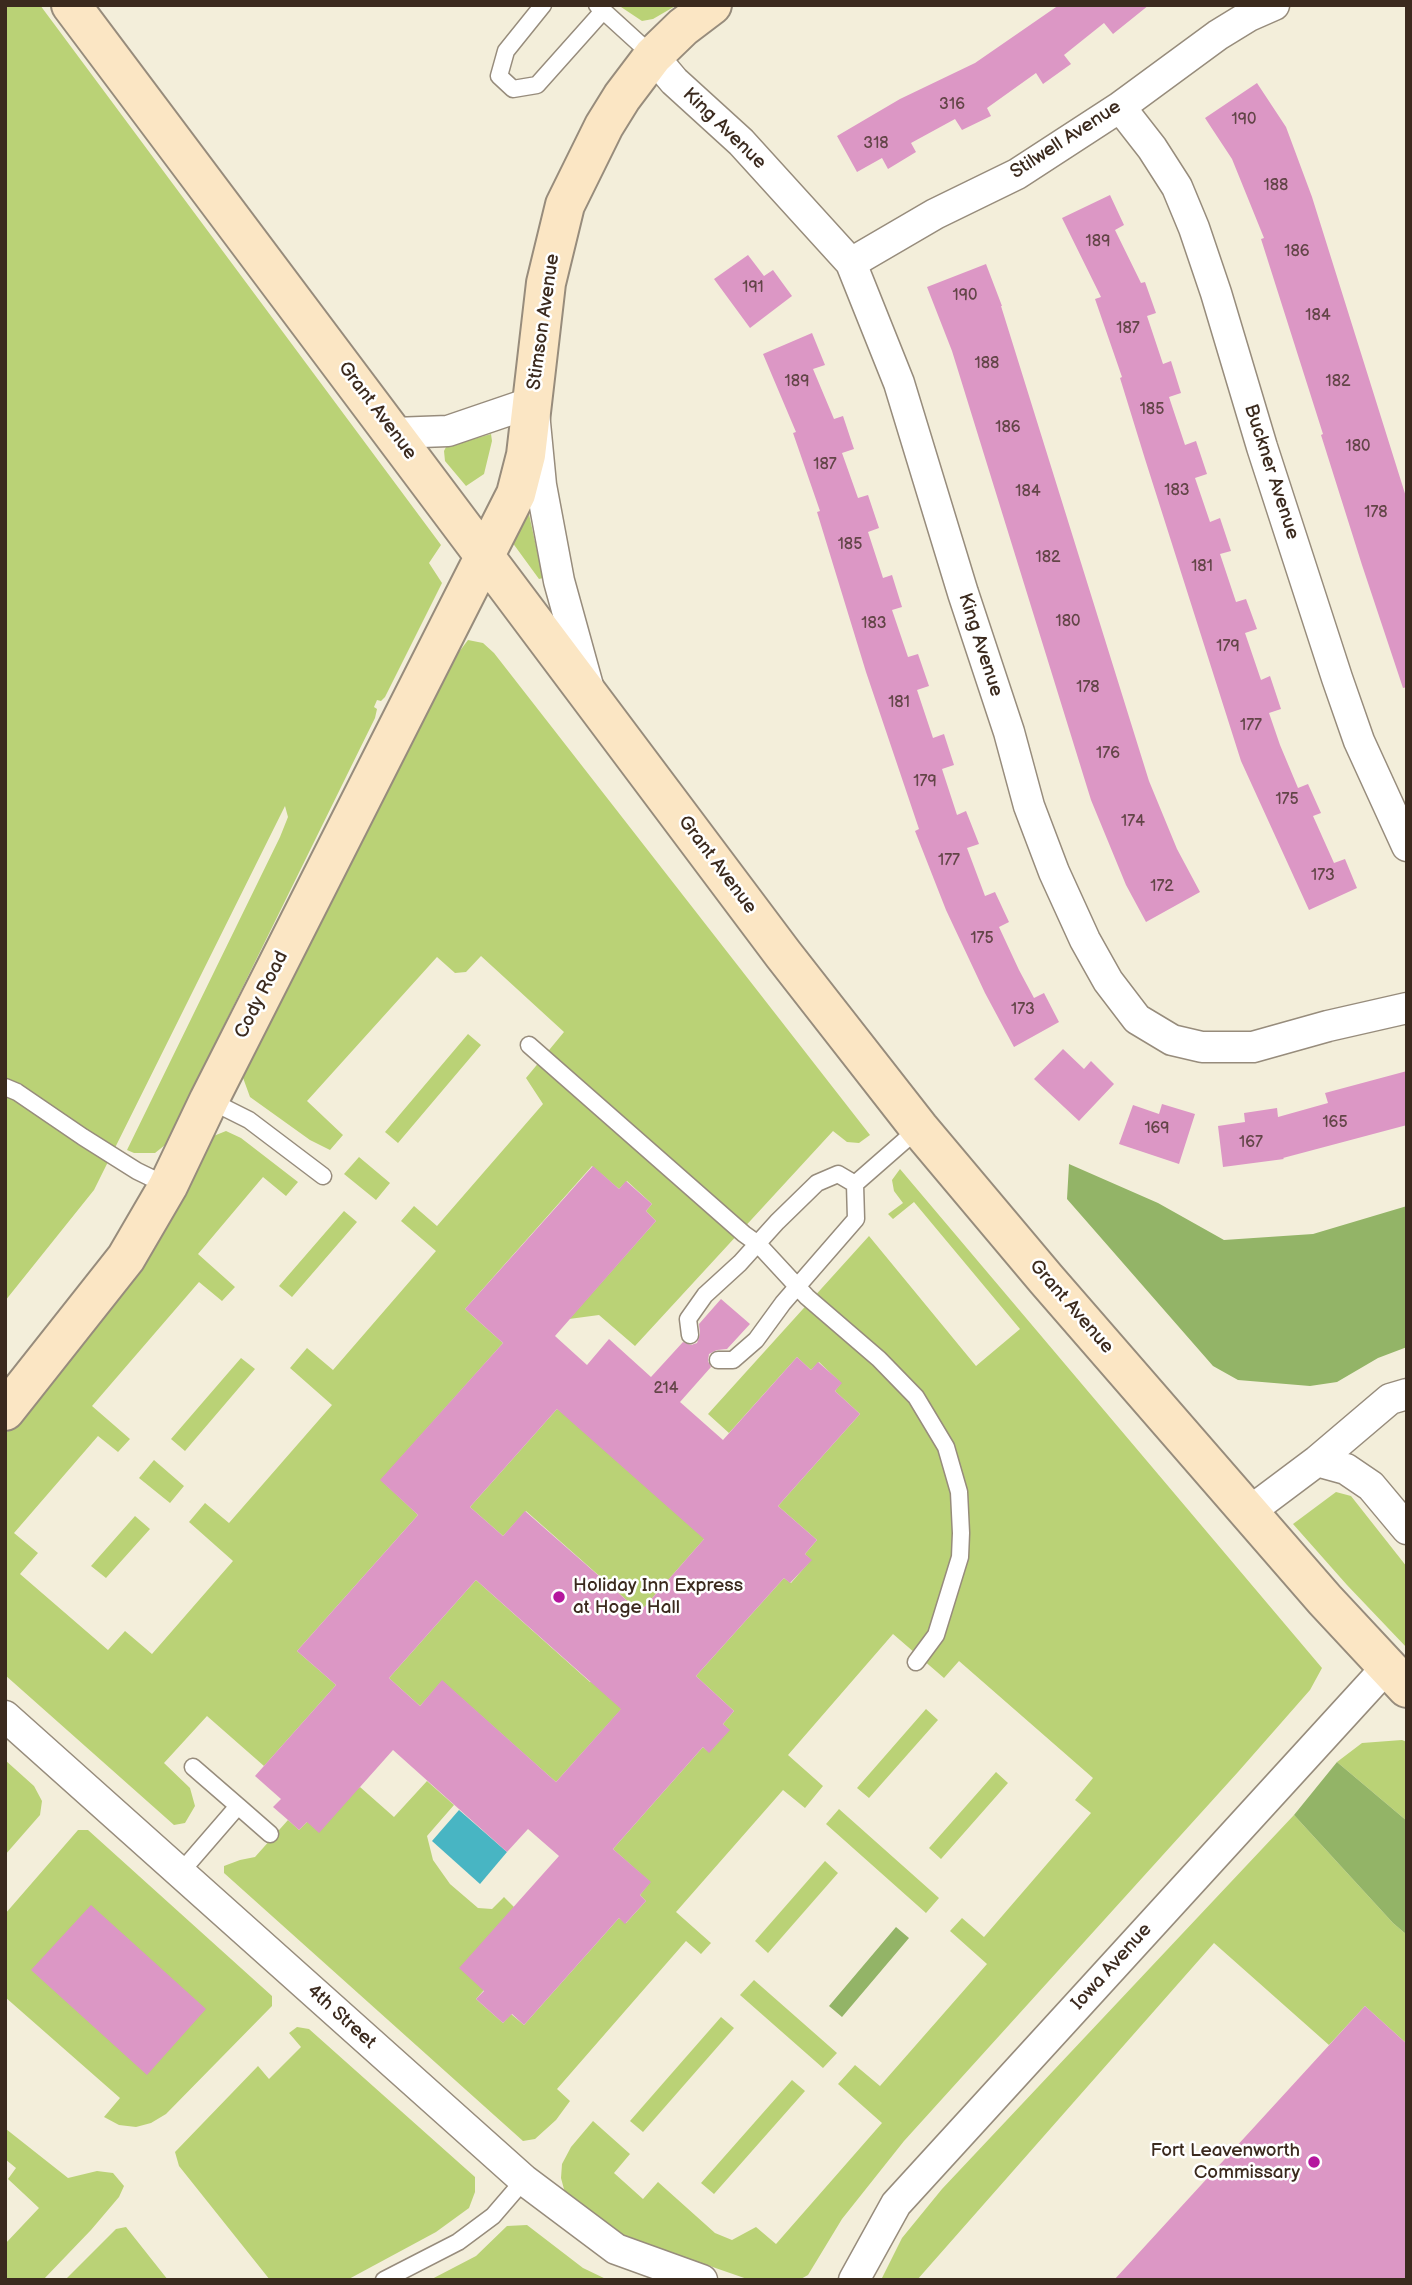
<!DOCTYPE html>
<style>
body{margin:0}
#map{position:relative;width:1412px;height:2285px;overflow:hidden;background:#f3eeda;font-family:"Balsamiq Sans",sans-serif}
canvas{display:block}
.frame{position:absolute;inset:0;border:7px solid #3b2a1e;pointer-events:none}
</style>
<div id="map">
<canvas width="1412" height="2285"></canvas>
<div class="frame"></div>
</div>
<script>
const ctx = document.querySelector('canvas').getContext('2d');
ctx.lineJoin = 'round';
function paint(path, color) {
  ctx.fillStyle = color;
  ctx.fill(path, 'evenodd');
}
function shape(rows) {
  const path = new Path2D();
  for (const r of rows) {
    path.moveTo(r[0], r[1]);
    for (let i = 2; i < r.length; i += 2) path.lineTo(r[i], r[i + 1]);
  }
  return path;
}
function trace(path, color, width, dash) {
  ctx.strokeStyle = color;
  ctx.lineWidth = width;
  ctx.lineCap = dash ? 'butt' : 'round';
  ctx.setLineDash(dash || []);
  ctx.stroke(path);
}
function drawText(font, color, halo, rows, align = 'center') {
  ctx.font = font + ' "Balsamiq Sans",sans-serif';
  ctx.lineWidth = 5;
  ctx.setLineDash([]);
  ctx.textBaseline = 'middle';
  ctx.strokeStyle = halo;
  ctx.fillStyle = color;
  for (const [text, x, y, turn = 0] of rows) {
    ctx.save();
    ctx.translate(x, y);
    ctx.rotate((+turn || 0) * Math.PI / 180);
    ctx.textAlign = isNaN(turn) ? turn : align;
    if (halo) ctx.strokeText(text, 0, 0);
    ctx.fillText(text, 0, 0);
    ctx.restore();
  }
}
paint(shape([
 [5,5,40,5,441,545,429,563,442,583,385,697,381,701,377,700,374,707,377,709,375,718,165,1145,155,1153,134,1153,127,1150,280,837,288,817,285,806,94,1190,5,1301],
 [618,5,677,5,653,19,642,21],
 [491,434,492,441,484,474,466,486,445,461,444,451,446,447],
 [527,505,543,578,539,579,512,542],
 [468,640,483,643,494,653,870,1135,859,1143,847,1142,833,1131,635,1346,599,1315,569,1319,656,1221,646,1211,652,1204,627,1181,619,1189,592,1166,465,1309,503,1343,381,1480,418,1515,297,1651,336,1685,264,1766,207,1716,164,1763,190,1788,195,1806,185,1823,174,1825,5,1675,5,1435,96,1311,211,1137,226,1131,241,1138,298,1182,286,1196,263,1177,198,1254,235,1287,222,1301,199,1282,92,1406,130,1439,118,1452,98,1436,14,1533,38,1553,20,1574,108,1650,125,1631,152,1654,233,1561,189,1522,205,1503,229,1523,332,1405,290,1368,307,1348,333,1370,436,1251,401,1221,414,1206,437,1226,543,1104,526,1078,564,1032,481,956,466,972,455,973,437,957,307,1101,343,1135,330,1150,310,1140,250,1097,242,1075,450,664],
 [468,1034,481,1045,398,1143,385,1132],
 [359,1157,390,1183,376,1200,344,1174],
 [900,1169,1322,1668,1310,1690,1238,1772,904,2141,842,2219,808,2275,799,2280,750,2280,615,2233,565,2193,561,2178,562,2164,571,2147,593,2121,630,2154,614,2173,643,2199,658,2182,715,2233,732,2240,756,2227,776,2244,882,2123,838,2084,855,2065,880,2086,987,1964,950,1931,962,1918,984,1937,1091,1813,1075,1800,1093,1778,959,1661,944,1678,893,1634,788,1755,823,1786,805,1808,783,1790,676,1912,711,1943,701,1954,686,1941,557,2089,570,2101,556,2120,535,2139,523,2141,224,1873,224,1866,240,1860,255,1857,288,1820,299,1830,307,1822,360,1787,394,1817,427,1781,454,1805,427,1836,433,1860,450,1884,478,1908,492,1909,504,1897,514,1907,484,1990,476,1999,503,2023,511,2014,524,2025,619,1918,626,1923,646,1901,640,1895,650,1882,613,1849,703,1747,709,1752,729,1730,723,1724,734,1711,696,1676,784,1578,791,1583,811,1560,805,1554,817,1540,778,1506,860,1414,835,1391,841,1383,819,1362,811,1370,797,1357,729,1433,708,1414,869,1236,976,1366,1020,1329,914,1202,893,1219,888,1214,903,1203,894,1191,892,1180],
 [344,1211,357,1222,292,1297,279,1286],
 [241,1358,255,1369,185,1451,171,1439],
 [557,1409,726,1514,640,1612,526,1511,503,1536,470,1507],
 [154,1460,184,1486,170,1503,139,1478],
 [1336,1492,1351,1496,1407,1567,1407,1648,1347,1585,1293,1524],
 [135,1516,150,1529,106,1578,91,1566],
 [476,1580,590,1682,643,1685,556,1782,442,1681,420,1706,389,1678],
 [926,1709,938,1720,869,1798,857,1788],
 [1402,1740,1407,1742,1407,1821,1337,1762,1362,1743],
 [5,1760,34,1786,42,1801,40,1815,5,1855],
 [996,1772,1008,1783,941,1859,929,1848],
 [839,1809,939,1898,926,1913,826,1824],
 [1294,1815,1393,1923,1407,1935,1407,2044,1365,2006,1329,2045,1214,1943,917,2280,881,2280,902,2238,942,2189],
 [78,1830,88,1830,272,1996,272,2006,166,2114,151,2123,136,2127,119,2125,104,2117,120,2098,5,1997,5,1914],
 [825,1861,838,1873,768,1953,755,1941],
 [754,1980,837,2053,823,2068,740,1995],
 [721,2017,734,2028,643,2132,630,2121],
 [297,2027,309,2029,475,2177,475,2192,469,2208,436,2232,347,2280,270,2280,179,2166,175,2152,258,2066,269,2079,301,2047,289,2033],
 [792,2080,805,2091,714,2194,701,2183],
 [6,2129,68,2178,97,2171,113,2173,124,2186,119,2197,91,2230,43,2280,5,2280,5,2244,39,2208,8,2179,16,2168,5,2159],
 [527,2225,583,2268,608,2280,430,2280,476,2256,507,2226],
 [126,2227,168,2280,65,2280,116,2229]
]), '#bad276');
paint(shape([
 [1069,1164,1158,1203,1224,1240,1313,1234,1407,1206,1407,1347,1378,1358,1337,1382,1310,1386,1238,1380,1213,1366,1067,1199],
 [1337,1762,1407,1821,1407,1935,1393,1923,1294,1815],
 [896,1927,909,1938,842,2017,829,2006]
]), '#93b467');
paint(shape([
 [459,1810,507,1852,480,1884,432,1841]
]), '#48b5c3');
paint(shape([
 [1059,5,1149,5,1113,34,1104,23,1064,55,1071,64,1043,84,1036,73,987,108,991,116,962,130,955,119,911,143,916,152,888,169,882,158,857,172,837,136,900,99,975,63],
 [1257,83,1286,127,1312,197,1407,500,1407,687,1403,688,1362,565,1321,435,1323,434,1261,239,1264,238,1232,159,1205,118],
 [1110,195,1124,225,1115,230,1141,283,1145,282,1156,313,1147,316,1163,364,1171,361,1181,393,1169,397,1185,445,1196,441,1207,474,1195,478,1210,522,1220,518,1231,551,1220,554,1236,602,1246,599,1257,629,1245,633,1261,680,1270,676,1281,709,1269,713,1280,745,1298,788,1308,784,1321,813,1313,816,1334,863,1345,859,1357,888,1309,910,1241,761,1145,459,1120,378,1122,377,1095,299,1101,297,1062,218],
 [748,255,764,276,773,270,792,296,750,328,714,279],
 [986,264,1002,306,1001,306,1149,781,1177,849,1200,892,1146,922,1126,885,1091,800,952,351,927,287],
 [812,333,825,365,813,369,834,419,843,416,854,449,842,453,858,498,868,495,879,528,868,532,883,578,892,575,902,607,892,610,908,657,918,654,929,686,917,690,933,738,944,734,954,765,942,769,957,815,966,811,979,844,967,848,985,896,995,892,1009,922,999,927,1019,970,1034,998,1044,993,1059,1022,1014,1047,985,993,946,910,915,831,919,829,866,672,817,512,820,511,793,433,796,432,763,354],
 [1063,1049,1084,1069,1091,1061,1114,1084,1079,1121,1034,1079],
 [1407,1071,1407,1125,1283,1158,1284,1159,1223,1167,1218,1126,1245,1122,1244,1113,1277,1108,1278,1117,1328,1103,1325,1093],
 [1162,1104,1195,1114,1179,1164,1119,1144,1133,1105,1159,1114],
 [593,1166,619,1189,626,1181,652,1204,646,1211,656,1221,555,1336,587,1365,609,1339,651,1377,683,1342,691,1345,697,1343,700,1334,699,1324,721,1299,750,1324,727,1349,717,1350,709,1354,708,1361,711,1367,680,1402,723,1440,797,1357,811,1370,818,1362,842,1383,835,1391,860,1414,778,1506,817,1540,805,1554,812,1560,790,1583,784,1578,696,1676,734,1711,723,1724,730,1730,709,1753,703,1747,613,1849,651,1882,640,1895,646,1901,625,1924,619,1918,524,2025,512,2014,503,2023,476,1999,484,1991,459,1968,559,1856,528,1829,507,1852,393,1750,319,1833,307,1822,299,1830,288,1820,273,1807,281,1799,255,1776,336,1685,297,1651,418,1515,380,1480,503,1343,465,1309],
 [557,1409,704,1539,640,1612,525,1511,503,1536,470,1507],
 [476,1580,621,1709,556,1782,442,1680,420,1706,389,1678],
 [91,1905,206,2009,147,2075,31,1970],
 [1365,2006,1407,2044,1407,2280,1114,2280]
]), '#dc97c5');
const lane = shape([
 [543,5,506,51,499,76,513,89,537,85,603,11],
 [597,5,653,56],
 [529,1045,744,1234,758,1244,807,1297,879,1359,916,1397,946,1447,959,1492,961,1533,960,1557,936,1635,916,1662],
 [5,1087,17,1092,83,1137,137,1171,168,1186],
 [209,1100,249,1120,323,1176],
 [690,1335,688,1319,705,1295,740,1263,777,1222,817,1183,838,1174,855,1184,919,1128],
 [718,1360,733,1360,756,1340,783,1303,856,1219,855,1184],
 [238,1806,270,1834],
 [180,1873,238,1806,193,1767],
 [384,2280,458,2242,493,2216,524,2180]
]);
const street = shape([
 [653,56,674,81,741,142,851,263,899,383,963,593,1009,732,1029,806,1054,872,1085,940,1108,981,1137,1019,1172,1040,1202,1047,1253,1047,1328,1026,1407,1008],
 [1120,107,1152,148,1177,187,1194,228,1216,293,1262,447,1337,678,1359,741,1407,846],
 [851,263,935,214,1017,174,1120,107,1218,35,1249,16,1274,5],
 [394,433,448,431,533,402,541,485,559,581,588,686],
 [1317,1461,1346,1469,1371,1486,1407,1529],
 [1249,1512,1317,1461,1390,1399,1407,1394],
 [5,1716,524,2180,616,2249,702,2280],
 [854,2280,896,2204,1386,1668]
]);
const secondary = shape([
 [71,5,783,954,919,1128,1046,1279,1325,1600,1407,1688],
 [5,1411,126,1258,168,1186,209,1100,516,494,526,455,546,283,565,205,604,126,622,97,653,56,683,27,712,5]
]);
trace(lane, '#978c7c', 19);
trace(street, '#978c7c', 33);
trace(secondary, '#978c7c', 42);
trace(lane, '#fff', 16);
trace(street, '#fff', 30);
trace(secondary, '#fbe6c4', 38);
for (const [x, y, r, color] of [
 [559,1597,7,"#b5179e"],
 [1314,2162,7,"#b5179e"]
]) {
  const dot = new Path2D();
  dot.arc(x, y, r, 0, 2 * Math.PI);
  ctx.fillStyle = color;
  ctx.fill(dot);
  trace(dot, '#fff', 2.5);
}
drawText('16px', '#634548', null, [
 ["316",952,105],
 ["190",1244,120],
 ["318",876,144],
 ["188",1276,186],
 ["189",1098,242],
 ["186",1297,252],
 ["191",753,288],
 ["190",965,296],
 ["184",1318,316],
 ["187",1128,329],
 ["188",987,364],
 ["189",797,382],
 ["182",1338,382],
 ["185",1152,410],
 ["186",1008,428],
 ["180",1358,447],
 ["187",825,465],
 ["183",1177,491],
 ["184",1028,492],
 ["178",1376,513],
 ["185",850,545],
 ["182",1048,558],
 ["181",1202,567],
 ["180",1068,622],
 ["183",874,624],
 ["179",1228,647],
 ["178",1088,688],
 ["181",899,703],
 ["177",1251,726],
 ["176",1108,754],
 ["179",925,782],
 ["175",1287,800],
 ["174",1133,822],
 ["177",949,861],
 ["173",1323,876],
 ["172",1162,887],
 ["175",982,939],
 ["173",1023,1010],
 ["165",1335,1123],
 ["169",1157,1129],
 ["167",1251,1143],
 ["214",666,1389]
]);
drawText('19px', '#3b2a1e', '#fff', [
 ["King Avenue",724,129,44],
 ["Stilwell Avenue",1066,140,-33],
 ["Stimson Avenue",544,322,-82],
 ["Grant Avenue",377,411,53],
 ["Buckner Avenue",1271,472,72],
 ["King Avenue",980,645,72],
 ["Grant Avenue",717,865,53],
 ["Cody Road",262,995,-63],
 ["Grant Avenue",1071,1307,49],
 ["Iowa Avenue",1112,1967,-48],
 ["4th Street",341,2017,42]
]);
drawText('19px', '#3b2a1e', '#fff', [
 ["Holiday Inn Express",573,1586],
 ["at Hoge Hall",573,1608],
 ["Fort Leavenworth",1300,2151,"right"],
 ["Commissary",1300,2173,"right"]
], 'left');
</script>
